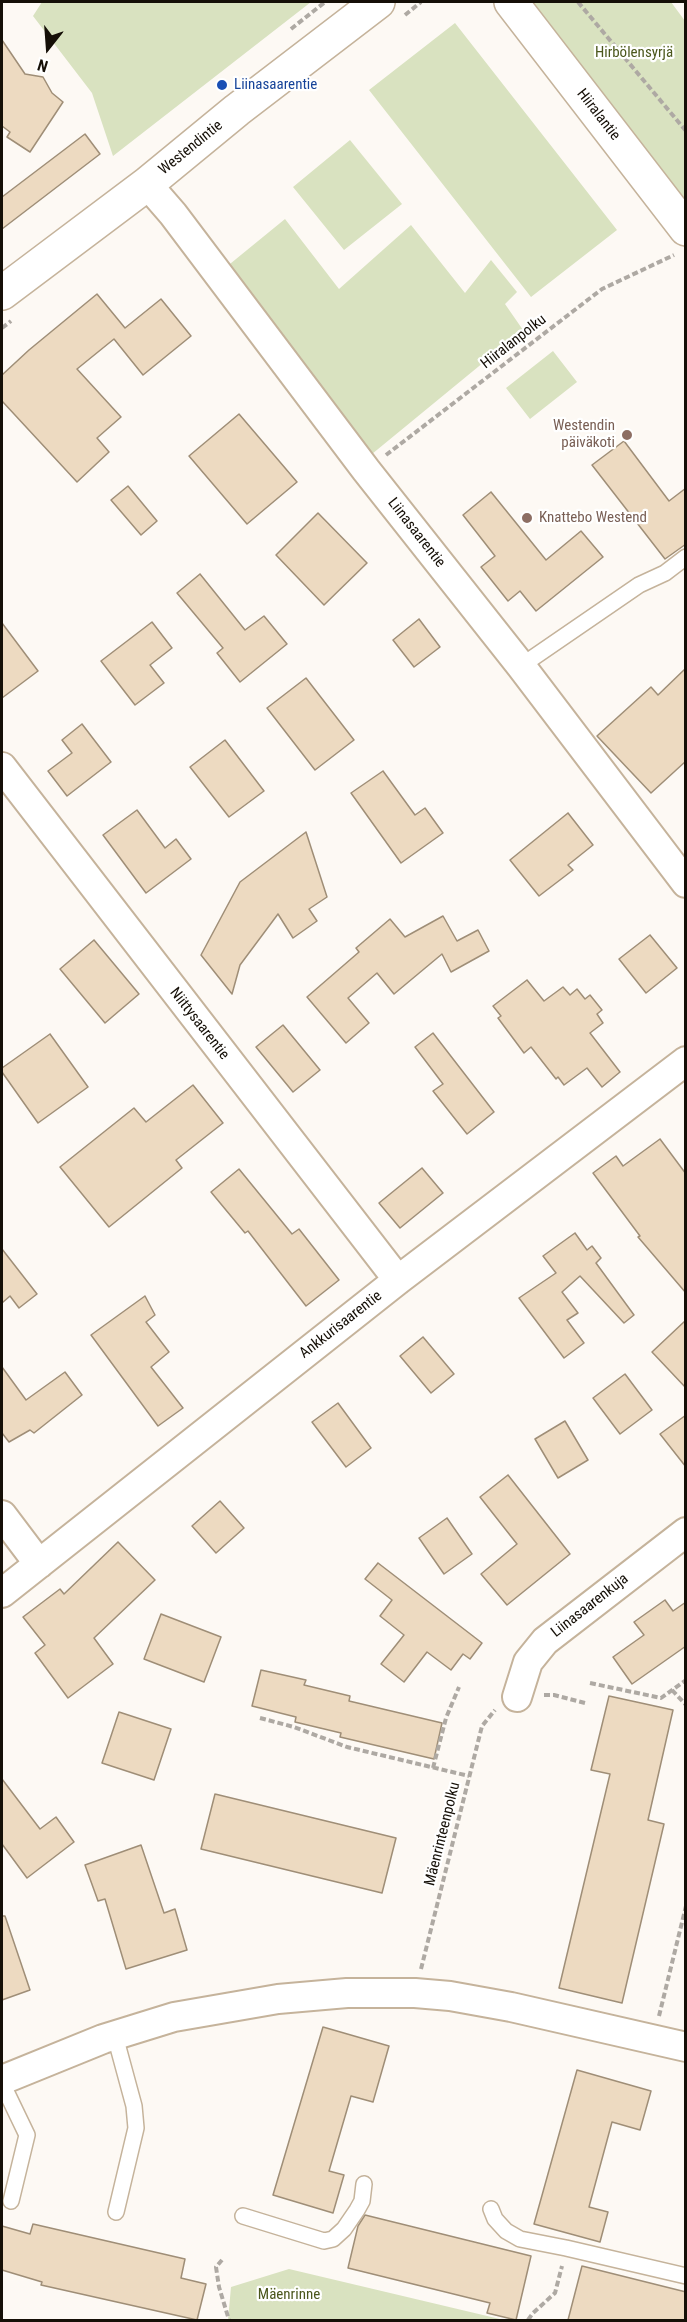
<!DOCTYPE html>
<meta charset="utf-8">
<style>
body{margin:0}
#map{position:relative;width:687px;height:2322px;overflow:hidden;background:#fdf9f4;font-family:"Roboto Condensed",sans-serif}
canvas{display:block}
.frame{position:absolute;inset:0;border:3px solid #150f07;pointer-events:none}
.north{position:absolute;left:18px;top:18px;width:60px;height:60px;-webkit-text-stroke:4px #fff;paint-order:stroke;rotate:197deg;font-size:16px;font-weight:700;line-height:24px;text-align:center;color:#150f07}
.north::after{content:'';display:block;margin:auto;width:21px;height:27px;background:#150f07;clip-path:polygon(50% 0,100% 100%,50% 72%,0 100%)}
</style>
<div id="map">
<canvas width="687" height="2322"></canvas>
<div class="frame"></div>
<div class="north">N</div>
</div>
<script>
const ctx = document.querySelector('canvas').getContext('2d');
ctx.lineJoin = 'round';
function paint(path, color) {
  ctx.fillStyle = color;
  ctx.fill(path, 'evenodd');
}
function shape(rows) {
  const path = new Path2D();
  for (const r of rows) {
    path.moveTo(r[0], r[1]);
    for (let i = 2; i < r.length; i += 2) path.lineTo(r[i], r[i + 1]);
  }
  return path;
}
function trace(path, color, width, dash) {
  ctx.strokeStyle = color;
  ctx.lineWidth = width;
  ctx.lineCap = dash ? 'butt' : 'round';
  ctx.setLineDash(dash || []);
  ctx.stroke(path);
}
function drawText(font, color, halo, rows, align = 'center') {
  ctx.font = font + ' "Roboto Condensed",sans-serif';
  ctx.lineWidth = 4.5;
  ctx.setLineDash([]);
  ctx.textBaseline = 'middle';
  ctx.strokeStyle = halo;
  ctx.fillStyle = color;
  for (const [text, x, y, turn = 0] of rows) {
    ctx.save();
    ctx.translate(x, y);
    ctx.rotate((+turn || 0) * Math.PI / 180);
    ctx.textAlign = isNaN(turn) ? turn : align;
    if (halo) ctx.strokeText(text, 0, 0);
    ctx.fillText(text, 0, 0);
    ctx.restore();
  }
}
paint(shape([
 [42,2,311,2,113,156,92,93,33,16],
 [531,2,671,2,685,21,685,204],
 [455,23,617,230,531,297,369,90],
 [350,140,402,204,344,250,293,187],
 [285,219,339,289,411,225,465,293,491,260,517,292,505,304,523,330,372,454,225,268],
 [553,351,577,382,530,419,506,388],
 [289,2269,504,2320,228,2320,231,2287]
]), '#d9e2c0');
const building = shape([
 [2,40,25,74,43,77,52,93,63,102,30,152,7,137,10,132,2,126,2,40],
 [85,134,100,154,2,229,2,197,85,134],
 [97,294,125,328,161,299,191,336,143,375,114,339,77,369,121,417,97,438,109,452,77,482,2,401,2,375,29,350,97,294],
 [239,414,297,482,247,524,189,456,239,414],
 [624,441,669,501,686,488,686,544,665,559,592,465,624,441],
 [128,486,157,521,141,535,111,500,128,486],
 [491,492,546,560,581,531,603,557,536,611,520,591,508,601,481,567,495,556,463,515,491,492],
 [318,513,367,563,324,605,276,555,318,513],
 [200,574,245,630,264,616,287,644,240,682,217,653,223,648,177,593,200,574],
 [419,619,440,647,414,667,393,640,419,619],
 [152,622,172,648,150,665,164,683,135,705,101,661,152,622],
 [2,623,38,671,2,698,2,623],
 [686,668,686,761,651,793,597,736,651,687,658,695,686,668],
 [306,678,354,740,315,770,267,708,306,678],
 [82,724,111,762,67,796,48,771,72,753,62,740,82,724],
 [225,740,264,791,229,817,190,767,225,740],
 [383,771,415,815,425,808,443,833,401,863,351,793,383,771],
 [137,810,165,848,176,839,191,859,146,893,103,835,137,810],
 [568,813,593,845,568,865,573,870,539,896,510,860,568,813],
 [306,832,327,897,309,909,317,921,293,938,278,914,240,965,232,994,201,955,240,882,306,832],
 [443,916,457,941,478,930,489,951,451,972,442,954,394,994,377,973,348,998,369,1023,346,1043,307,997,359,952,356,948,390,919,405,937,443,916],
 [650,935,677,968,646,993,619,959,650,935],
 [94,940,139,994,105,1023,60,969,94,940],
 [527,980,544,1001,563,987,570,995,577,989,585,999,590,995,602,1010,597,1014,603,1023,590,1033,620,1072,602,1087,587,1068,564,1085,558,1077,556,1079,531,1047,524,1053,498,1018,501,1016,493,1006,527,980],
 [283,1025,320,1070,293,1092,256,1047,283,1025],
 [433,1033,494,1112,467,1134,433,1091,443,1084,415,1047,433,1033],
 [50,1034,88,1087,38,1123,2,1072,2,1068,50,1034],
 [193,1085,223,1123,176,1160,182,1168,109,1227,60,1167,134,1108,146,1122,193,1085],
 [660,1139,686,1174,686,1293,638,1237,640,1236,593,1173,616,1156,623,1166,660,1139],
 [422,1168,443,1193,400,1228,379,1203,422,1168],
 [239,1169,292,1234,299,1229,339,1280,306,1306,248,1231,245,1233,211,1192,239,1169],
 [575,1233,587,1250,592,1246,601,1258,596,1263,634,1315,624,1323,580,1276,562,1292,578,1313,567,1320,584,1343,564,1358,519,1298,556,1273,543,1256,575,1233],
 [2,1249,37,1294,19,1308,10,1296,2,1303,2,1249],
 [145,1296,155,1315,146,1322,169,1352,151,1367,183,1408,158,1426,91,1335,145,1296],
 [686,1320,686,1388,652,1352,686,1320],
 [423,1337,454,1374,431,1393,400,1356,423,1337],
 [2,1367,26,1400,65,1372,82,1395,34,1433,30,1430,9,1442,2,1433,2,1367],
 [625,1374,652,1410,620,1434,593,1398,625,1374],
 [338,1403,371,1448,346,1467,312,1422,338,1403],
 [686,1415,686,1467,660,1434,686,1415],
 [565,1421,588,1460,558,1478,535,1439,565,1421],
 [508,1475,570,1554,507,1605,481,1574,517,1544,480,1497,508,1475],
 [220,1501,244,1528,216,1553,192,1526,220,1501],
 [447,1518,472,1554,444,1574,419,1538,447,1518],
 [118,1542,155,1580,94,1638,113,1664,68,1698,35,1653,45,1645,23,1617,60,1589,64,1594,118,1542],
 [378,1563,482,1643,470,1659,463,1654,451,1670,427,1652,404,1682,381,1664,404,1635,380,1616,392,1600,365,1579,378,1563],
 [665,1600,673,1611,686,1602,686,1646,632,1684,613,1657,644,1635,634,1622,665,1600],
 [161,1614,221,1637,204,1682,144,1659,161,1614],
 [261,1670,306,1680,304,1685,350,1696,349,1701,442,1723,434,1759,340,1737,341,1733,295,1722,296,1717,252,1706,261,1670],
 [609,1696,673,1710,648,1820,664,1824,622,2003,559,1988,610,1774,591,1770,609,1696],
 [119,1712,171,1729,154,1780,102,1763,119,1712],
 [2,1779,40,1829,56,1817,74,1842,27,1878,2,1844,2,1779],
 [215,1794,396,1838,382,1893,201,1849,215,1794],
 [141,1845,164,1913,175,1909,187,1950,126,1969,105,1899,98,1901,85,1865,141,1845],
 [2,1916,5,1916,30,1990,2,2000,2,1916],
 [323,2027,389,2046,373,2102,351,2096,329,2171,344,2175,333,2213,273,2195,323,2027],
 [577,2070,651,2091,640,2130,612,2122,589,2207,608,2212,600,2242,534,2224,577,2070],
 [365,2215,531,2256,516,2320,487,2313,490,2303,348,2268,358,2226,365,2215],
 [33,2224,185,2259,181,2278,206,2284,197,2320,41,2285,42,2282,2,2270,2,2226,30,2234,33,2224],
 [582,2266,686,2292,686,2320,568,2320,582,2266]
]);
paint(building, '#eddac1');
trace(building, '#9f8e77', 1.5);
const service = shape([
 [521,666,639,585,665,573,686,557],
 [115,2036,134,2106,136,2128,116,2212],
 [2,2083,27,2135,11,2201],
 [491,2209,495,2219,506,2231,520,2239,566,2248,686,2276],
 [243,2216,324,2241,333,2239,344,2229,357,2210,362,2201,364,2184]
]);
const minor = shape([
 [147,184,173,214,366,470,521,666,686,883],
 [2,767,398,1280],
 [2,1515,39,1564],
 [2,1593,398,1280,686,1061],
 [517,1697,528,1662,545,1641,686,1532],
 [2,2080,103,2039,174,2017,278,1999,347,1993,415,1993,450,1996,511,2007,686,2047]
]);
const tertiary = shape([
 [511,2,686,229],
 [2,293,147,184,237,110,378,2]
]);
trace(service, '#c5b39b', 18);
trace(minor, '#c5b39b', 32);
trace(tertiary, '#c5b39b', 36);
trace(shape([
 [578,2,686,131],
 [405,15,421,2],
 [291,29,325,2],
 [2,328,11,321],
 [386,455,602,289,674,255],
 [590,1683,661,1698,686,1680],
 [672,1690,686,1705],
 [544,1695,554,1695,585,1703],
 [260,1718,294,1727,347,1747,469,1776],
 [433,1768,446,1718,459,1687],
 [421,1969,482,1726,495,1710],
 [659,2016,686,1906],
 [222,2260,216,2267,219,2287,229,2320],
 [528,2320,533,2313,555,2293,562,2266]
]), '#aea9a3', 4, [6, 3]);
trace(service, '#fff', 15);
trace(minor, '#fff', 28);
trace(tertiary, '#fff', 33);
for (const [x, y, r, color] of [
 [222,85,6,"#1a4fb4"],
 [627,435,6,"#8d6e63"],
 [527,518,6,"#8d6e63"]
]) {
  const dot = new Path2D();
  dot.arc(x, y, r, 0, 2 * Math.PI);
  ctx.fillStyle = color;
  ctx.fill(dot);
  trace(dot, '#fff', 2);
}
drawText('15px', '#4b571c', '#fff', [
 ["Hirbölensyrjä",634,53],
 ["Mäenrinne",289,2295]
]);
drawText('15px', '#164399', '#fff', [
 ["Liinasaarentie",234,85]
], 'left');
drawText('15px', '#150f07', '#fff', [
 ["Hiiralantie",598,115,52],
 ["Westendintie",191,148,-39],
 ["Hiiralanpolku",514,342,-38],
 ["Liinasaarentie",416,533,52],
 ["Niittysaarentie",199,1024,52],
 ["Ankkurisaarentie",341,1325,-38],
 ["Liinasaarenkuja",590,1606,-38],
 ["Mäenrinteenpolku",443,1834,-76]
]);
drawText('15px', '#785e54', '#fff', [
 ["Westendin",615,426],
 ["päiväkoti",615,443],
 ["Knattebo Westend",539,518,"left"]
], 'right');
</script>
